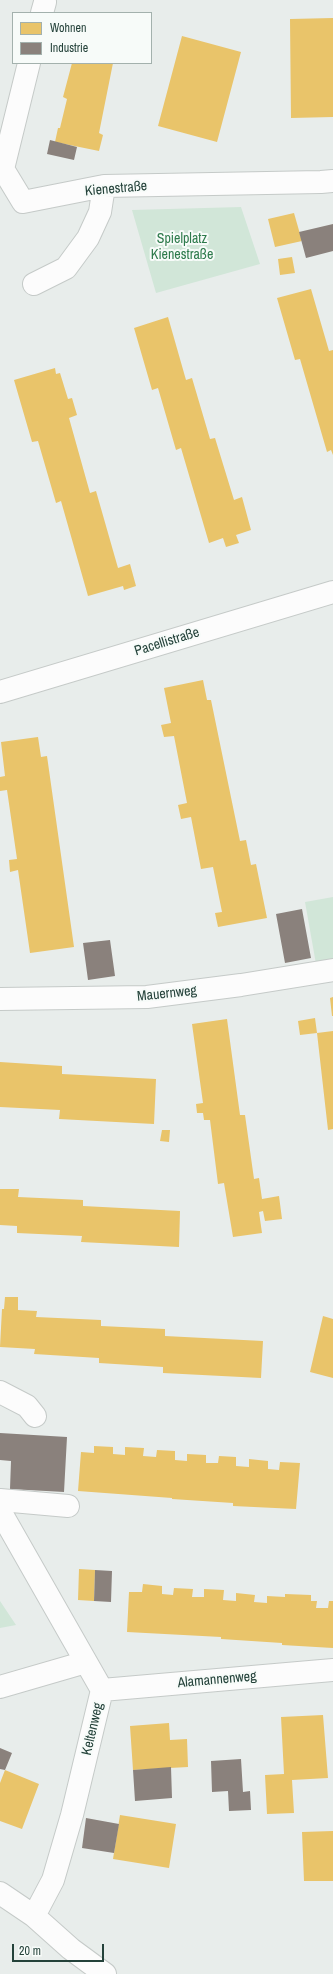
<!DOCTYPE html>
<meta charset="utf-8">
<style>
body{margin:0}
#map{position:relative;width:333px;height:1974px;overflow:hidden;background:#e8edeb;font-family:"Archivo Narrow",sans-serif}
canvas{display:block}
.legend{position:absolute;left:12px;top:12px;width:140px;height:52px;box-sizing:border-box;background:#f7fbf9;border:1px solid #a3b1ad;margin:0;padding:5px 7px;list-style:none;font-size:12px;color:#24423a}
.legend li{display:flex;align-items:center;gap:8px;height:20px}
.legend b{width:20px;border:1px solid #a3b1ad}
.scale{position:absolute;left:12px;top:1944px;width:92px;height:18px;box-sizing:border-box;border:2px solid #24423a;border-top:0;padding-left:5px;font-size:12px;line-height:14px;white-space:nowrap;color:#24423a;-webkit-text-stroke:3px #f7fbf9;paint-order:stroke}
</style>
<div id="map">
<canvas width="333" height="1974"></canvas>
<ul class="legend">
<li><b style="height:11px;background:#e9c46a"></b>Wohnen</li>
<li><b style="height:11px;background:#8a817c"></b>Industrie</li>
</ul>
<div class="scale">20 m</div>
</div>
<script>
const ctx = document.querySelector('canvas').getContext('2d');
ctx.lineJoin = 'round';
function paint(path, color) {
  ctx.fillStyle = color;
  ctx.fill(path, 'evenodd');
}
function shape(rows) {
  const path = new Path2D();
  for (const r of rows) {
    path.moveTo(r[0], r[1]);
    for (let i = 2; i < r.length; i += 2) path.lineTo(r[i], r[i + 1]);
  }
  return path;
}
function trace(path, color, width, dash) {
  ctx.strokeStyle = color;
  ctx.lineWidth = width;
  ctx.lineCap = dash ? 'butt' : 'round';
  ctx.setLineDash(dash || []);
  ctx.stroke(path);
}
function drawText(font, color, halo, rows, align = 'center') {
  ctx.font = font + ' "Archivo Narrow",sans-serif';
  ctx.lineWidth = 4;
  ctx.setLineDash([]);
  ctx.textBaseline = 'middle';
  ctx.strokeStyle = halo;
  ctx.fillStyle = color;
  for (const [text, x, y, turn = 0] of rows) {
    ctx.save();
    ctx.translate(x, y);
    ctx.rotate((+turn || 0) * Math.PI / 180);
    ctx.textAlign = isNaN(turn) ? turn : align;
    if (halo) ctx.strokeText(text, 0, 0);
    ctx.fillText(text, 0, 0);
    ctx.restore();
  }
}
paint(shape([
 [241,207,260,264,156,293,132,210],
 [333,897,333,961,316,964,305,902],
 [0,1601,16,1625,0,1628]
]), '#d1e6d8');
paint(shape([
 [333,18,333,117,291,118,290,19],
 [182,36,241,52,217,142,158,126],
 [72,63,113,63,99,133,103,135,99,151,55,142,58,128,60,128,67,99,63,97],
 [294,213,302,241,275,247,268,219],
 [292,257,295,273,280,275,278,259],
 [311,289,329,351,333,350,333,455,331,450,327,452,300,359,295,360,277,298],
 [168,317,186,380,192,378,210,439,215,438,234,500,242,497,251,530,236,535,239,543,226,547,223,538,209,543,181,448,176,450,158,388,152,390,134,328],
 [55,368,56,374,60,373,68,399,72,398,77,415,69,418,90,493,96,491,118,568,130,564,136,586,124,590,123,586,88,596,61,501,56,503,38,441,32,442,14,380],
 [203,680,207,700,211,700,240,841,246,840,251,865,256,864,267,918,218,927,215,913,222,912,213,867,201,869,191,817,181,819,178,805,187,803,174,736,164,737,161,725,171,723,164,688],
 [38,737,41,757,47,756,74,947,30,953,18,870,10,872,9,860,17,859,7,790,0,791,0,777,5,776,1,742],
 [333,997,333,1016,332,1016,330,998],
 [315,1018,317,1033,333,1031,333,1129,328,1130,317,1033,300,1035,298,1021],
 [227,1019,240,1115,245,1115,254,1179,259,1178,262,1199,279,1196,282,1219,265,1221,263,1211,259,1212,262,1233,233,1237,224,1183,218,1184,210,1120,204,1120,203,1113,197,1113,196,1104,203,1103,192,1024],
 [0,1062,62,1066,62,1074,156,1079,154,1124,59,1119,60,1110,0,1107],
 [162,1130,170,1130,169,1142,160,1141],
 [0,1189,19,1189,18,1197,83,1200,83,1206,180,1211,179,1247,81,1242,82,1236,17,1233,17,1226,0,1225],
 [5,1297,18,1297,18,1310,37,1311,36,1317,101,1320,101,1326,165,1329,165,1336,263,1341,261,1378,163,1373,163,1367,99,1363,99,1358,34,1354,35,1349,0,1347,2,1309,4,1309],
 [323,1316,333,1319,333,1378,310,1372],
 [94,1446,113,1447,113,1454,125,1455,125,1447,144,1448,143,1456,156,1457,157,1450,175,1451,175,1460,187,1461,187,1454,206,1455,206,1463,218,1463,219,1456,236,1457,236,1466,249,1467,249,1459,268,1461,268,1469,279,1470,280,1462,300,1463,296,1509,233,1506,233,1503,172,1499,172,1498,78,1491,81,1452,94,1453],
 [79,1569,95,1570,94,1601,78,1600],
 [143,1584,162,1586,162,1594,173,1595,174,1588,193,1589,192,1597,204,1597,204,1589,224,1590,223,1600,236,1601,236,1593,255,1595,254,1602,267,1603,267,1596,285,1597,285,1594,311,1595,311,1601,317,1601,316,1608,328,1608,329,1601,333,1601,333,1648,282,1645,282,1643,221,1639,221,1637,127,1632,129,1592,142,1592],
 [323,1715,328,1778,292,1780,294,1813,267,1814,265,1775,284,1774,281,1717],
 [169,1723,170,1740,187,1739,188,1767,133,1770,130,1726],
 [5,1770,39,1784,22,1829,0,1821,0,1783],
 [120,1815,176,1824,169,1868,113,1859],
 [333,1831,333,1881,304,1881,302,1832]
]), '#e9c46a');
paint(shape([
 [50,140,77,147,74,160,47,154],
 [333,224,333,251,306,258,299,232],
 [302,909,311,958,285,963,276,914],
 [110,940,115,976,88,980,83,943],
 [0,1433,67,1437,64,1492,10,1489,11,1461,0,1460],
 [95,1570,112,1571,111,1602,94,1601],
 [0,1748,12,1753,5,1770,0,1769],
 [241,1759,243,1792,250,1791,251,1810,229,1811,228,1791,212,1792,211,1761],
 [171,1767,172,1798,135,1801,133,1770],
 [86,1818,119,1824,114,1853,82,1848]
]), '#8a817c');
const minor = shape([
 [42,13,45,2],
 [29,63,3,169,23,202,104,186,321,182,333,181],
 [34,284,66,268,88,238,100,212,104,186],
 [0,692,333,592],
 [0,999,147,997,241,985,333,970],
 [0,1392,27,1406,35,1416],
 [0,1500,68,1506],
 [0,1511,102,1690,72,1815,53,1880,34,1916],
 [0,1687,86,1662],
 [102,1690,333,1670],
 [0,1893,34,1916,71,1949,105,1974]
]);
trace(minor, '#c5cac8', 24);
trace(minor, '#fcfcfc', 22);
drawText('14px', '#24423a', '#f7fbf9', [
 ["Kienestraße",116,189,-5],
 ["Pacellistraße",167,642,-17],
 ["Mauernweg",167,994,-6],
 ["Alamannenweg",217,1680,-5],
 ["Keltenweg",93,1729,-77]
]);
drawText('14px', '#2d7a4b', '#f7fbf9', [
 ["Spielplatz",182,239],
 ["Kienestraße",182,255]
]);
</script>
